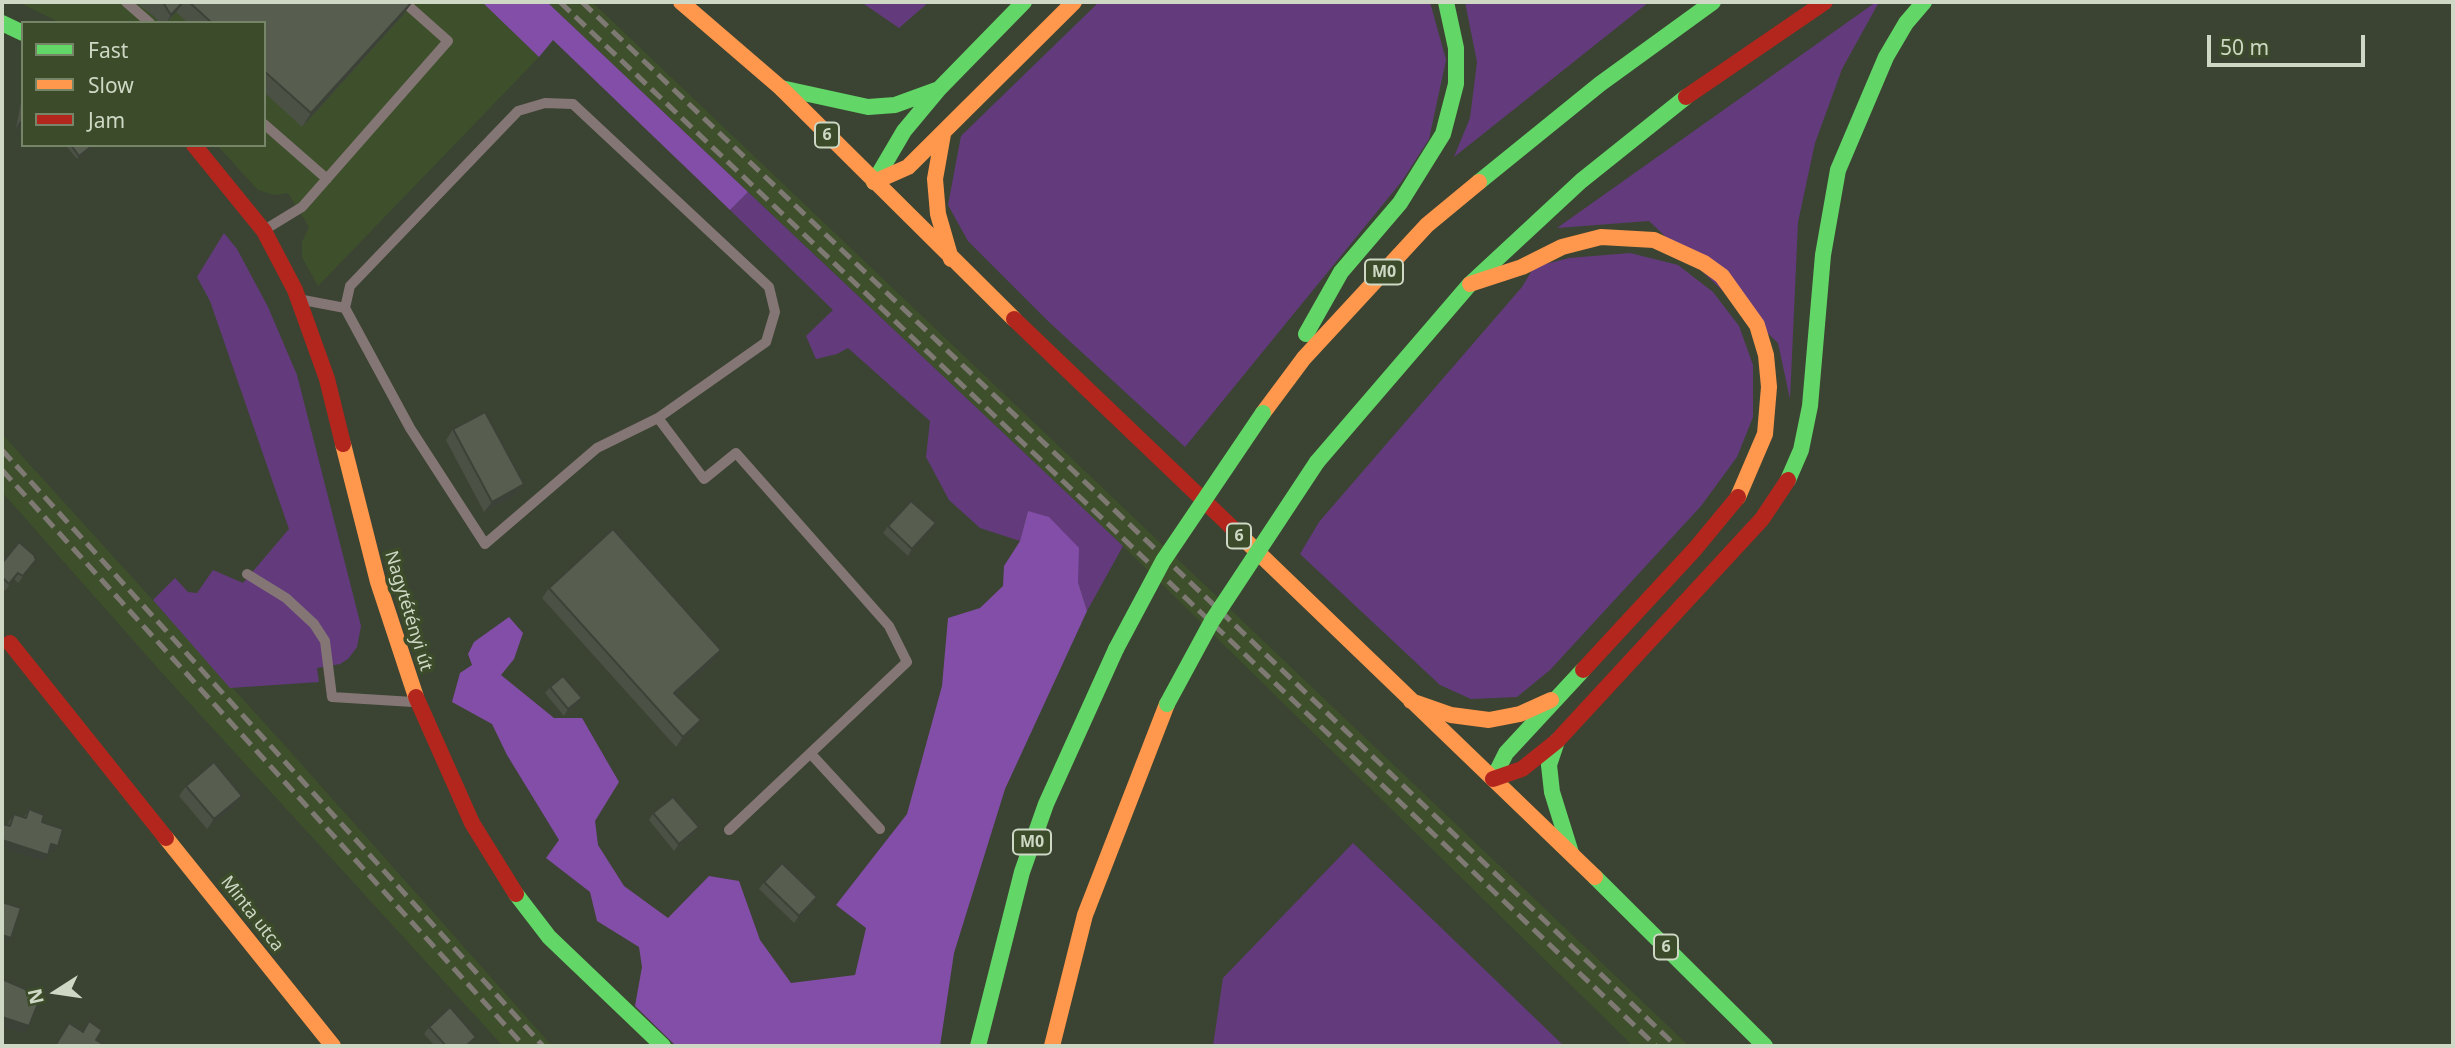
<!DOCTYPE html>
<meta charset="utf-8">
<style>
body{margin:0}
#map{position:relative;width:2455px;height:1048px;overflow:hidden;background:#3b4432;font-family:"Noto Sans",sans-serif}
canvas{display:block}
.frame{position:absolute;inset:0;border:4px solid #ced8c5;pointer-events:none}
.legend{position:absolute;left:21px;top:21px;width:245px;height:126px;box-sizing:border-box;background:#3c4c2a;border:2px solid #768468;margin:0;padding:9px 12px;list-style:none;font-size:21px;color:#ced8c5}
.legend li{display:flex;align-items:center;gap:14px;height:35px}
.legend b{width:35px;border:2px solid #768468}
.north{position:absolute;left:21px;top:957px;width:70px;height:70px;-webkit-text-stroke:5px #3c4c2a;paint-order:stroke;rotate:258deg;font-size:19px;font-weight:700;line-height:28px;text-align:center;color:#ced8c5}
.north::after{content:'';display:block;margin:auto;width:24px;height:32px;background:#ced8c5;clip-path:polygon(50% 0,100% 100%,50% 72%,0 100%)}
.scale{position:absolute;left:2207px;top:35px;width:158px;height:32px;box-sizing:border-box;border:4px solid #ced8c5;border-top:0;padding-left:9px;font-size:21px;line-height:24px;white-space:nowrap;color:#ced8c5;-webkit-text-stroke:5px #3c4c2a;paint-order:stroke}
</style>
<div id="map">
<canvas width="2455" height="1048"></canvas>
<div class="frame"></div>
<ul class="legend">
<li><b style="height:9px;background:#63d668"></b>Fast</li>
<li><b style="height:9px;background:#ff974d"></b>Slow</li>
<li><b style="height:9px;background:#b3261e"></b>Jam</li>
</ul>
<div class="north">N</div>
<div class="scale">50 m</div>
</div>
<script>
const ctx = document.querySelector('canvas').getContext('2d');
ctx.lineJoin = 'round';
function paint(path, color) {
  ctx.fillStyle = color;
  ctx.fill(path, 'evenodd');
}
function shape(rows) {
  const path = new Path2D();
  for (const r of rows) {
    path.moveTo(r[0], r[1]);
    for (let i = 2; i < r.length; i += 2) path.lineTo(r[i], r[i + 1]);
  }
  return path;
}
function trace(path, color, width, dash) {
  ctx.strokeStyle = color;
  ctx.lineWidth = width;
  ctx.lineCap = dash ? 'butt' : 'round';
  ctx.setLineDash(dash || []);
  ctx.stroke(path);
}
function drawText(font, color, halo, rows, align = 'center') {
  ctx.font = font + ' "Noto Sans",sans-serif';
  ctx.lineWidth = 7;
  ctx.setLineDash([]);
  ctx.textBaseline = 'middle';
  ctx.strokeStyle = halo;
  ctx.fillStyle = color;
  for (const [text, x, y, turn = 0] of rows) {
    ctx.save();
    ctx.translate(x, y);
    ctx.rotate((+turn || 0) * Math.PI / 180);
    ctx.textAlign = isNaN(turn) ? turn : align;
    if (halo) ctx.strokeText(text, 0, 0);
    ctx.fillText(text, 0, 0);
    ctx.restore();
  }
}
paint(shape([
 [18,2,482,2,539,57,318,286,302,257,302,242,309,227,288,193,274,195,258,190,217,145,264,145,264,23,61,23],
 [547,2,592,2,1689,1046,1633,1046,1123,546],
 [2,434,287,748,552,1046,503,1046,164,675,2,492]
]), '#3e502b');
paint(shape([
 [861,2,929,2,899,28],
 [1099,2,1430,2,1446,60,1429,139,1402,181,1185,447,1050,323,968,241,948,205,961,136],
 [1465,2,1649,2,1454,157,1470,118,1477,62],
 [1876,2,1879,2,1842,69,1815,143,1798,222,1790,399,1778,343,1649,221,1557,228],
 [748,192,1123,546,1087,611,1078,582,1078,548,1028,511,1020,541,980,528,949,500,926,457,930,421,848,348,837,354,816,359,806,336,833,310,730,210],
 [224,233,237,249,268,307,297,375,361,626,357,647,348,659,340,664,317,668,319,682,230,688,153,600,175,578,188,592,197,593,213,570,243,583,289,529,210,301,197,277],
 [1630,253,1678,265,1713,292,1739,326,1753,365,1753,417,1737,457,1701,506,1550,670,1517,697,1471,699,1440,685,1300,554,1319,522,1522,287,1534,267,1569,258],
 [1353,843,1564,1046,1213,1046,1223,978]
]), '#633b7d');
paint(shape([
 [482,2,547,2,748,192,730,210,553,40,539,57],
 [1028,511,1049,517,1079,548,1078,582,1087,611,1005,789,954,953,940,1046,676,1046,635,1006,642,967,639,947,597,921,590,892,546,858,559,840,507,755,492,724,452,702,460,673,472,665,468,654,474,642,509,617,523,633,514,659,501,675,554,718,582,718,619,782,595,821,598,845,624,886,668,918,709,876,739,881,760,940,791,983,855,975,866,928,836,905,907,814,942,686,948,618,980,608,1003,586,1004,566,1020,541]
]), '#834ea7');
trace(shape([
 [126,2,150,23],
 [264,124,327,179],
 [266,229,302,207,448,41,404,2],
 [303,300,345,308],
 [658,418,766,342,775,312,769,287,573,104,545,103,518,111,350,286,345,308,410,428,485,544,597,448,658,418,704,479,736,453,889,626,907,662,729,830],
 [247,574,286,598,314,624,325,641,332,697,413,702],
 [811,754,880,829]
]), '#857676', 10);
trace(shape([
 [2,23,23,33],
 [781,88,868,107,895,105,939,89],
 [874,182,904,131,939,89,1024,2],
 [1479,182,1600,84,1713,2],
 [1306,334,1341,272,1400,203,1443,134,1456,84,1456,48,1446,2],
 [1317,462,1470,284,1581,181,1686,97],
 [1788,480,1801,450,1810,406,1823,255,1838,170,1886,57,1906,23,1924,2],
 [1557,741,1549,765,1552,792,1571,853],
 [1494,777,1506,753,1583,670],
 [1595,877,1765,1046],
 [516,894,549,937,663,1046],
 [978,1046,1022,872,1046,804,1116,649]
]), '#63d668', 16);
trace(shape([
 [681,2,781,88,1014,319],
 [943,134,935,179,938,214,951,259],
 [874,182,908,167,1074,2],
 [1470,284,1522,267,1562,247,1601,237,1654,240,1704,263,1722,276,1757,325,1766,355,1769,387,1765,434,1738,497],
 [1263,413,1304,358,1427,225,1479,182],
 [343,444,378,582,416,697],
 [1244,539,1595,877],
 [1411,701,1451,715,1489,720,1520,714,1551,700],
 [166,838,333,1046],
 [1052,1046,1085,915,1167,704]
]), '#ff974d', 16);
trace(shape([
 [1686,97,1825,2],
 [194,145,264,231,295,290,327,379,343,444],
 [1014,319,1244,539],
 [10,643,166,838],
 [1583,670,1695,549,1738,497],
 [416,697,472,823,516,894],
 [1493,779,1522,769,1557,741,1762,519,1788,480]
]), '#b3261e', 16);
trace(shape([
 [560,2,1656,1046],
 [582,2,1676,1046],
 [2,450,543,1046],
 [2,470,524,1046]
]), '#7e7973', 5, [14, 7]);
trace(shape([
 [1116,649,1163,561,1263,413],
 [1167,704,1212,621,1317,462]
]), '#63d668', 16);
paint(shape([
 [135,2,412,2,403,15,302,127,264,92,264,23,188,23,176,12,167,23,159,23,155,17],
 [23,99,23,129,16,128,21,102],
 [68,145,95,145,77,159,67,147],
 [453,429,524,484,517,494,484,512,446,440],
 [888,526,931,530,908,556,883,533],
 [36,560,18,583,14,579,5,591,2,588,2,563],
 [549,588,715,660,676,695,694,730,676,747,542,598],
 [550,687,577,705,564,716,545,693],
 [186,786,242,796,235,806,207,829,179,796],
 [29,809,42,822,53,853,49,852,43,861,8,826,9,821,14,814,24,817],
 [653,813,699,827,694,834,674,851,649,820],
 [764,882,812,904,794,923,759,889],
 [429,1027,476,1037,468,1046,435,1046,424,1034]
]), '#4b5145');
paint(shape([
 [184,2,176,12,166,23,171,15],
 [412,2,403,15,302,127,311,113],
 [20,121,23,121,23,129,16,128],
 [93,145,95,145,77,159,79,156],
 [524,484,517,494,484,512,492,502],
 [936,523,931,530,908,556,912,549],
 [721,650,715,660,667,703,674,693],
 [582,698,577,705,564,716,568,709],
 [701,720,694,730,676,747,683,737],
 [242,796,235,806,207,829,214,819],
 [699,827,694,834,674,851,679,844],
 [2,840,48,855,43,861,2,848],
 [51,844,58,846,53,853,46,851],
 [817,897,812,904,794,923,799,916],
 [2,935,11,938,6,945,2,944],
 [2,1017,29,1026,24,1033,2,1026]
]), '#3d4238');
const building = shape([
 [162,2,183,2,171,15,164,4,162,2],
 [189,2,412,2,311,113,264,71,264,23,212,23,189,2],
 [71,145,93,145,79,156,71,145],
 [485,412,524,484,492,502,453,429,485,412],
 [911,501,936,523,912,549,888,526,911,501],
 [613,529,721,650,674,693,701,720,683,737,549,588,613,529],
 [19,542,34,555,36,560,23,576,18,573,9,584,2,577,2,563,19,542],
 [563,676,582,698,568,709,550,687,563,676],
 [214,762,242,796,214,819,186,786,214,762],
 [673,797,699,827,679,844,653,813,673,797],
 [29,809,44,815,42,822,63,829,58,846,51,844,48,855,2,840,2,824,10,826,14,814,26,818,29,809],
 [782,863,817,897,799,916,764,882,782,863],
 [2,902,21,908,11,938,2,935,2,902],
 [2,979,41,996,29,1026,2,1017,2,979],
 [450,1007,476,1037,466,1046,446,1046,429,1027,450,1007],
 [89,1021,102,1030,96,1040,106,1046,55,1046,69,1023,83,1032,89,1021]
]);
paint(building, '#575e50');
trace(building, '#3d4238', 2);
for (const [x, y, w] of [
 [827,135,24],
 [1384,272,38],
 [1239,536,24],
 [1032,842,38],
 [1666,947,24]
]) {
  const box = new Path2D();
  box.roundRect(x - w / 2, y - 12.5, w, 25, 5);
  ctx.fillStyle = '#3c4c2a';
  ctx.fill(box);
  trace(box, '#ced8c5', 2);
}
drawText('bold 16px', '#ced8c5', null, [
 ["6",827,135],
 ["M0",1384,272],
 ["6",1239,536],
 ["M0",1032,842],
 ["6",1666,947]
]);
drawText('18px', '#ced8c5', '#3c4c2a', [
 ["Nagytétényi út",408,611,73],
 ["Minta utca",252,914,52]
]);
</script>
